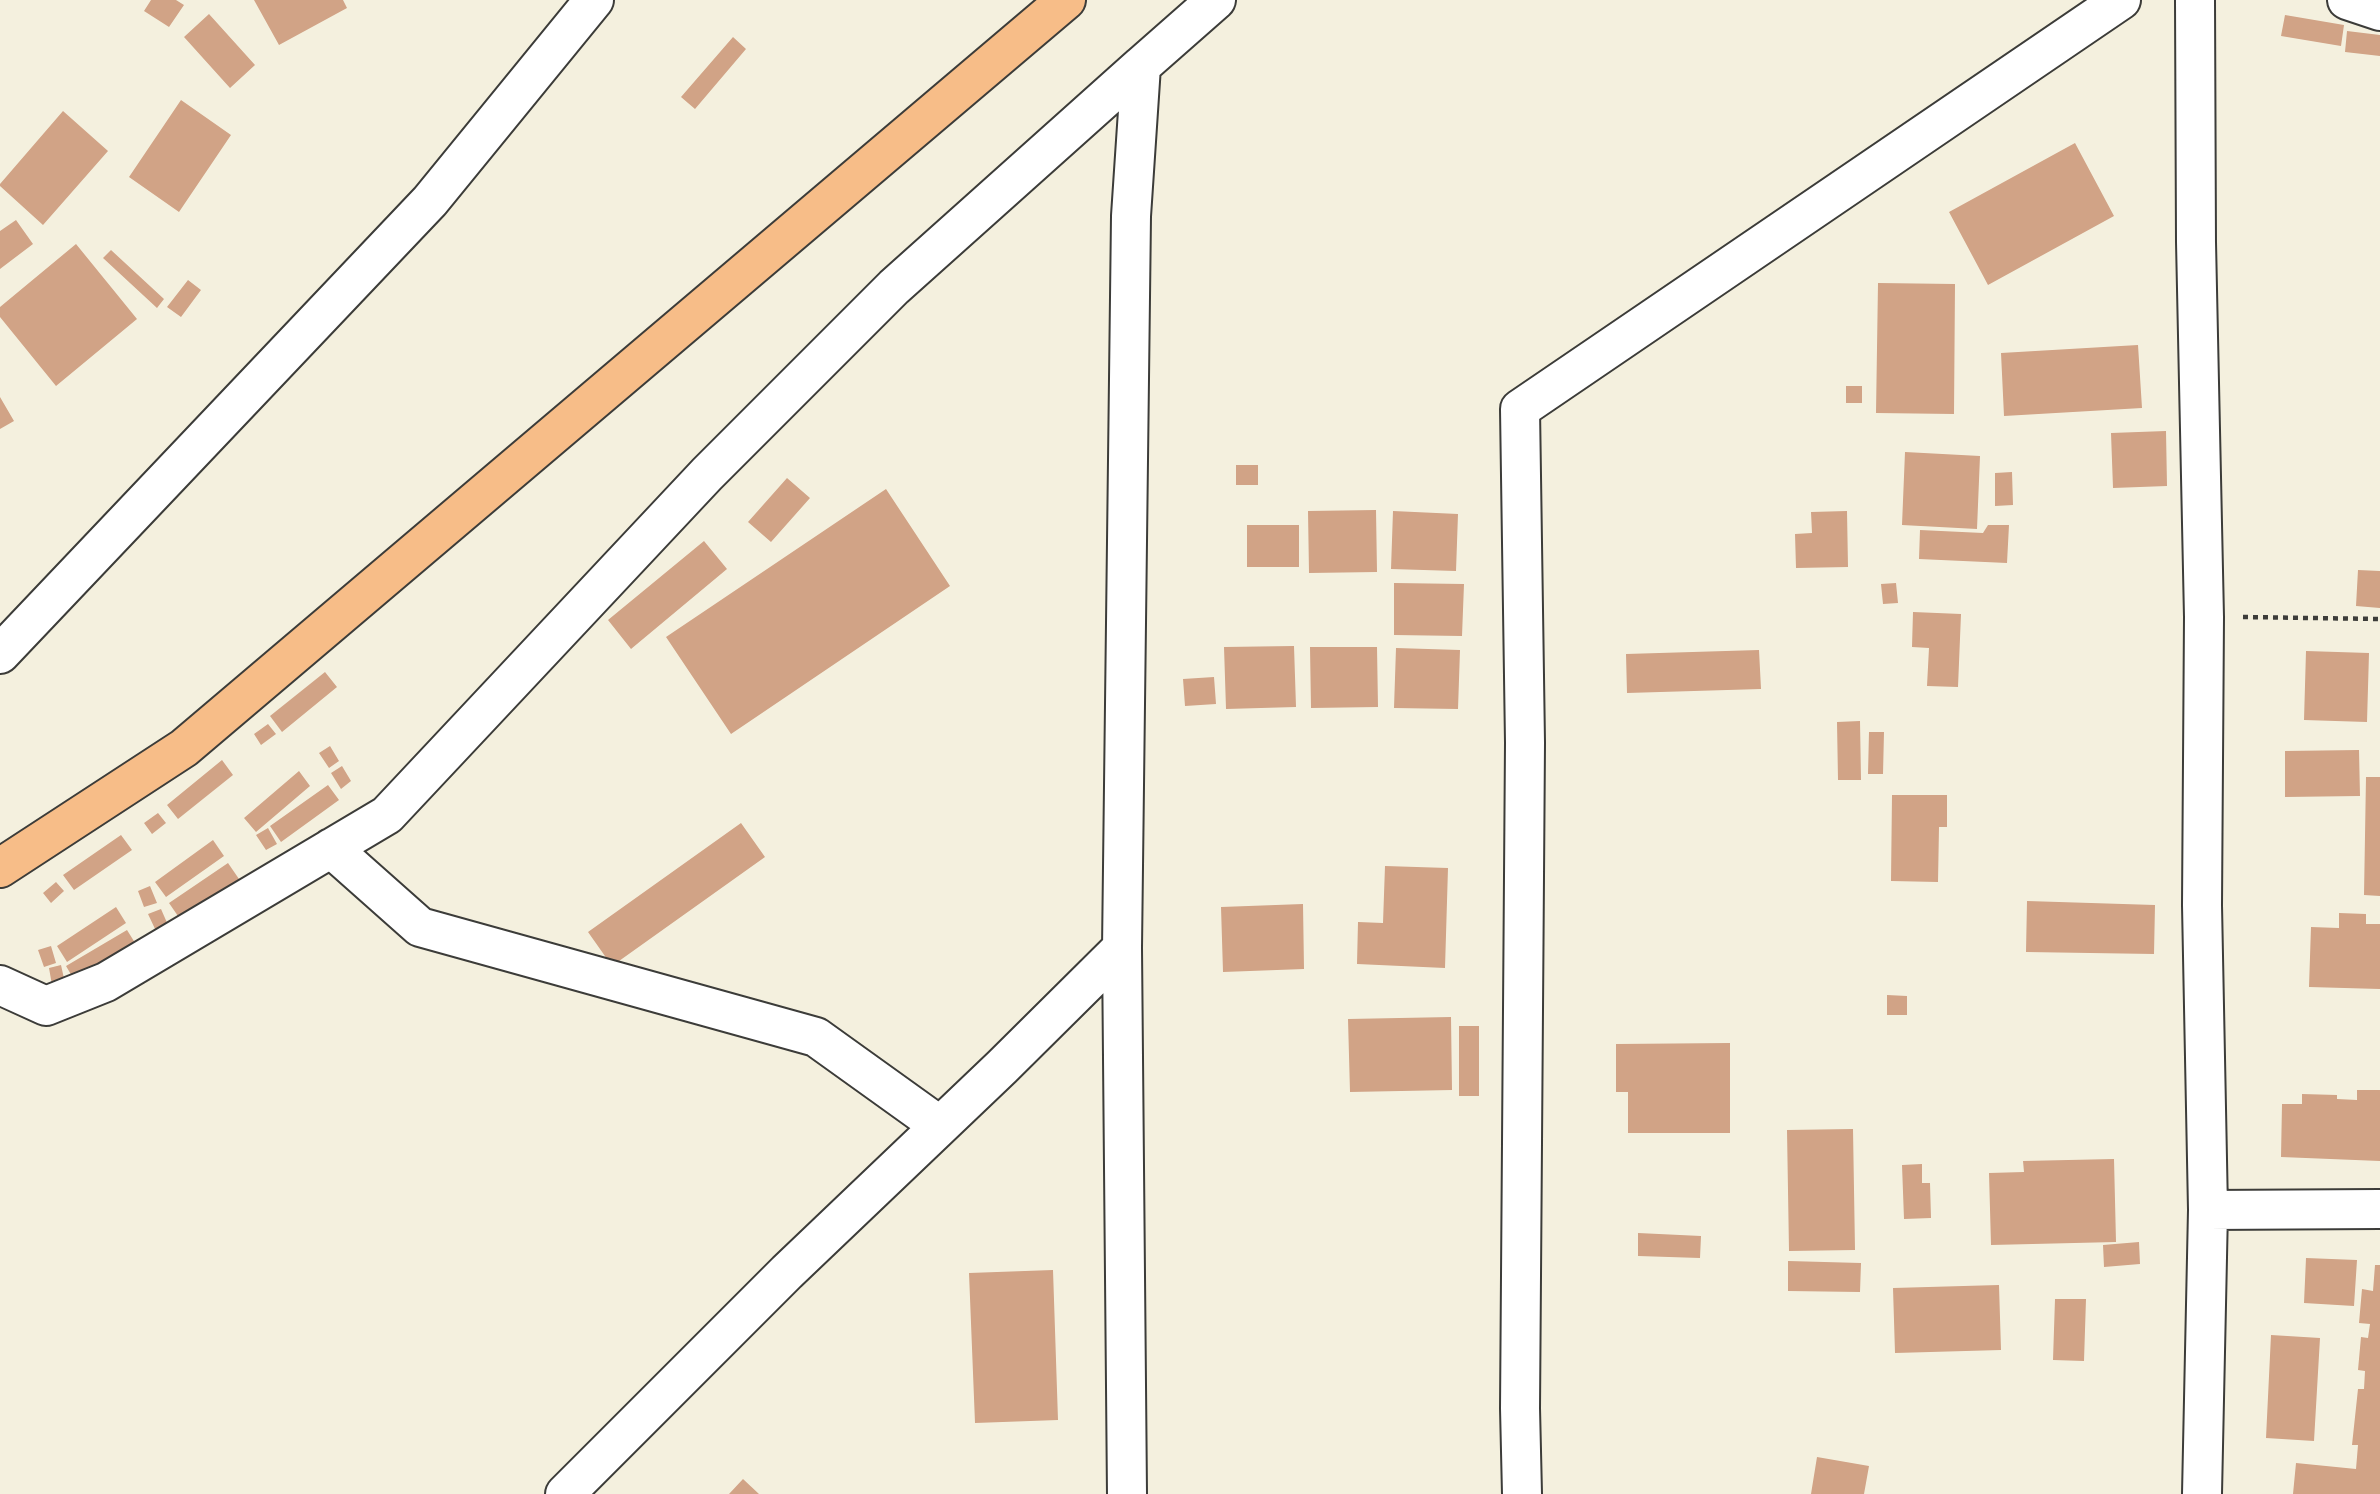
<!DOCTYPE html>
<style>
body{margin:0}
canvas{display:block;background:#f4f0de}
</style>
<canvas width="2380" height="1494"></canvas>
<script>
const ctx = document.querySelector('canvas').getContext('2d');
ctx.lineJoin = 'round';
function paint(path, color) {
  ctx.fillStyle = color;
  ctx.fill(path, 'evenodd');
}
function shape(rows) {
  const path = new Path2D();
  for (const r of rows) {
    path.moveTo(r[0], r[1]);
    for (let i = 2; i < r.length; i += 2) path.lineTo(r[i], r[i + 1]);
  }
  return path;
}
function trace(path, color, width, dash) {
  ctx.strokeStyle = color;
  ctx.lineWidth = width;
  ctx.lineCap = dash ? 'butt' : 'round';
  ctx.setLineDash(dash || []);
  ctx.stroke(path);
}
paint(shape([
 [151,0,176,0,184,5,169,27,144,11],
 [254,0,343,0,347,8,279,45],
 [209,14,255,65,230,88,184,37],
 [2285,15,2344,25,2341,46,2281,36],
 [2347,31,2380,35,2380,56,2345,52],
 [733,37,746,49,695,109,681,97],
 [181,100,231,135,179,212,129,177],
 [63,111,108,151,43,225,0,186,0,184],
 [2075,143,2114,216,1988,285,1949,212],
 [16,220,33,244,0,269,0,231],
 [76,244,137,319,56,386,0,317,0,307],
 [111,250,164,299,157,308,103,258],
 [188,280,201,290,181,317,167,307],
 [1878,283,1955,284,1954,414,1876,413],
 [2138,345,2142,408,2004,416,2001,353],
 [1846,386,1862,386,1862,403,1846,403],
 [0,397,14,421,0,429],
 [2166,431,2167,486,2113,488,2111,433],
 [1905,452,1980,456,1977,529,1902,525],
 [1236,465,1258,465,1258,485,1236,485],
 [2012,472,2013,505,1995,506,1995,473],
 [787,478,810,498,771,542,748,522],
 [886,489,950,586,731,734,666,637],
 [1376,510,1377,572,1309,573,1308,511],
 [1393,511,1458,514,1456,571,1391,569],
 [1847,511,1848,567,1796,568,1795,534,1812,533,1811,512],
 [1247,525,1299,525,1299,567,1247,567],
 [1988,525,2009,525,2007,563,1919,559,1920,530,1983,533],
 [704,541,727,569,631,649,608,620],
 [2358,570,2380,571,2380,608,2356,606],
 [1394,583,1464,584,1462,636,1394,635],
 [1896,583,1898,603,1883,604,1881,584],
 [1913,612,1961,614,1958,687,1927,686,1929,648,1912,647],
 [1294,646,1296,707,1226,709,1224,647],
 [1310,647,1377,647,1378,707,1311,708],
 [1396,648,1460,650,1458,709,1394,708],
 [1759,650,1761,689,1627,693,1626,654],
 [2306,651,2369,653,2367,722,2304,720],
 [325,672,337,687,282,732,270,716],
 [1214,677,1216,704,1185,706,1183,679],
 [1860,721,1861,780,1838,780,1837,722],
 [268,724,276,734,261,745,254,734],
 [1869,732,1884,732,1883,774,1868,774],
 [330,746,339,761,329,768,319,753],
 [2359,750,2360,796,2285,797,2285,751],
 [222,760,233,775,178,819,167,805],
 [342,766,351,781,341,789,331,773],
 [299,771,310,786,256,832,244,818],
 [2366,777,2380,777,2380,896,2364,895],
 [328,785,339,800,281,842,270,826],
 [1892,795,1947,795,1947,827,1939,827,1938,882,1891,881],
 [158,813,166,823,152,834,144,823],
 [741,823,765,857,612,966,588,932],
 [268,828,277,844,266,850,256,835],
 [121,835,132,850,74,890,63,875],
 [213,840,224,856,166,897,155,882],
 [228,863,239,879,180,919,169,903],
 [1385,866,1448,868,1445,968,1357,964,1358,922,1383,923],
 [56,882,64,891,51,903,43,893],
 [150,886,157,903,144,907,138,891],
 [2027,901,2155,905,2154,954,2026,952],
 [1303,904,1304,969,1223,972,1221,907],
 [116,907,126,923,67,962,57,946],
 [161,909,168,925,156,931,148,914],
 [2339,913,2366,914,2366,924,2380,924,2380,989,2309,987,2311,927,2339,928],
 [127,930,137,946,76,983,66,966],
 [51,946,56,963,44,967,38,950],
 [61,965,65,983,52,985,49,968],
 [1887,995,1907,996,1907,1015,1887,1015],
 [1451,1017,1452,1090,1350,1092,1348,1019],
 [1459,1026,1479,1026,1479,1096,1459,1096],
 [1730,1043,1730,1133,1628,1133,1628,1092,1616,1092,1616,1044],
 [2357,1090,2380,1090,2380,1161,2281,1157,2282,1104,2302,1104,2302,1094,2337,1095,2337,1099,2357,1100],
 [1853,1129,1855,1250,1789,1251,1787,1130],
 [2114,1159,2116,1242,1991,1245,1989,1173,2024,1172,2023,1161],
 [1922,1164,1922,1183,1930,1183,1931,1218,1904,1219,1902,1165],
 [1638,1233,1701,1236,1700,1258,1638,1256],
 [2139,1242,2140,1264,2104,1267,2103,1245],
 [2306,1258,2357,1260,2354,1306,2304,1303],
 [1788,1261,1861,1263,1860,1292,1788,1291],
 [2375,1265,2380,1265,2380,1494,2293,1494,2296,1463,2356,1469,2358,1445,2352,1445,2358,1389,2364,1389,2365,1371,2358,1370,2361,1337,2368,1338,2370,1324,2359,1323,2362,1289,2373,1291],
 [1053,1270,1058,1420,975,1423,969,1273],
 [1999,1285,2001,1350,1895,1353,1893,1288],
 [2055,1299,2086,1299,2084,1361,2053,1360],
 [2271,1335,2320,1338,2314,1441,2266,1438],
 [1817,1457,1869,1466,1864,1494,1811,1494],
 [743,1479,759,1494,729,1494]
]), '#d1a386');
const minor = shape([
 [2195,0,2196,242,2204,617,2202,905,2208,1210,2202,1494],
 [2347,0,2380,11],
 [0,654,430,201,594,0],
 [331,848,420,927,816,1037,940,1126],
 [0,985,46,1006,106,982,387,815,707,474,894,287,1141,66],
 [2208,1210,2380,1209],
 [565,1494,787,1272,1002,1067,1122,948],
 [1127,1494,1122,948,1131,216,1141,66,1216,0],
 [1522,1494,1520,1408,1525,743,1520,409,2121,0]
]);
const trunk = shape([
 [0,868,184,748,1066,0]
]);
trace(minor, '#3c3c39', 42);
trace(trunk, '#3c3c39', 42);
trace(shape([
 [2243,617,2380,619]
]), '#3c3c39', 4.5, [5, 5]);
trace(minor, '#fff', 38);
trace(trunk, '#f7bd88', 38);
</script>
